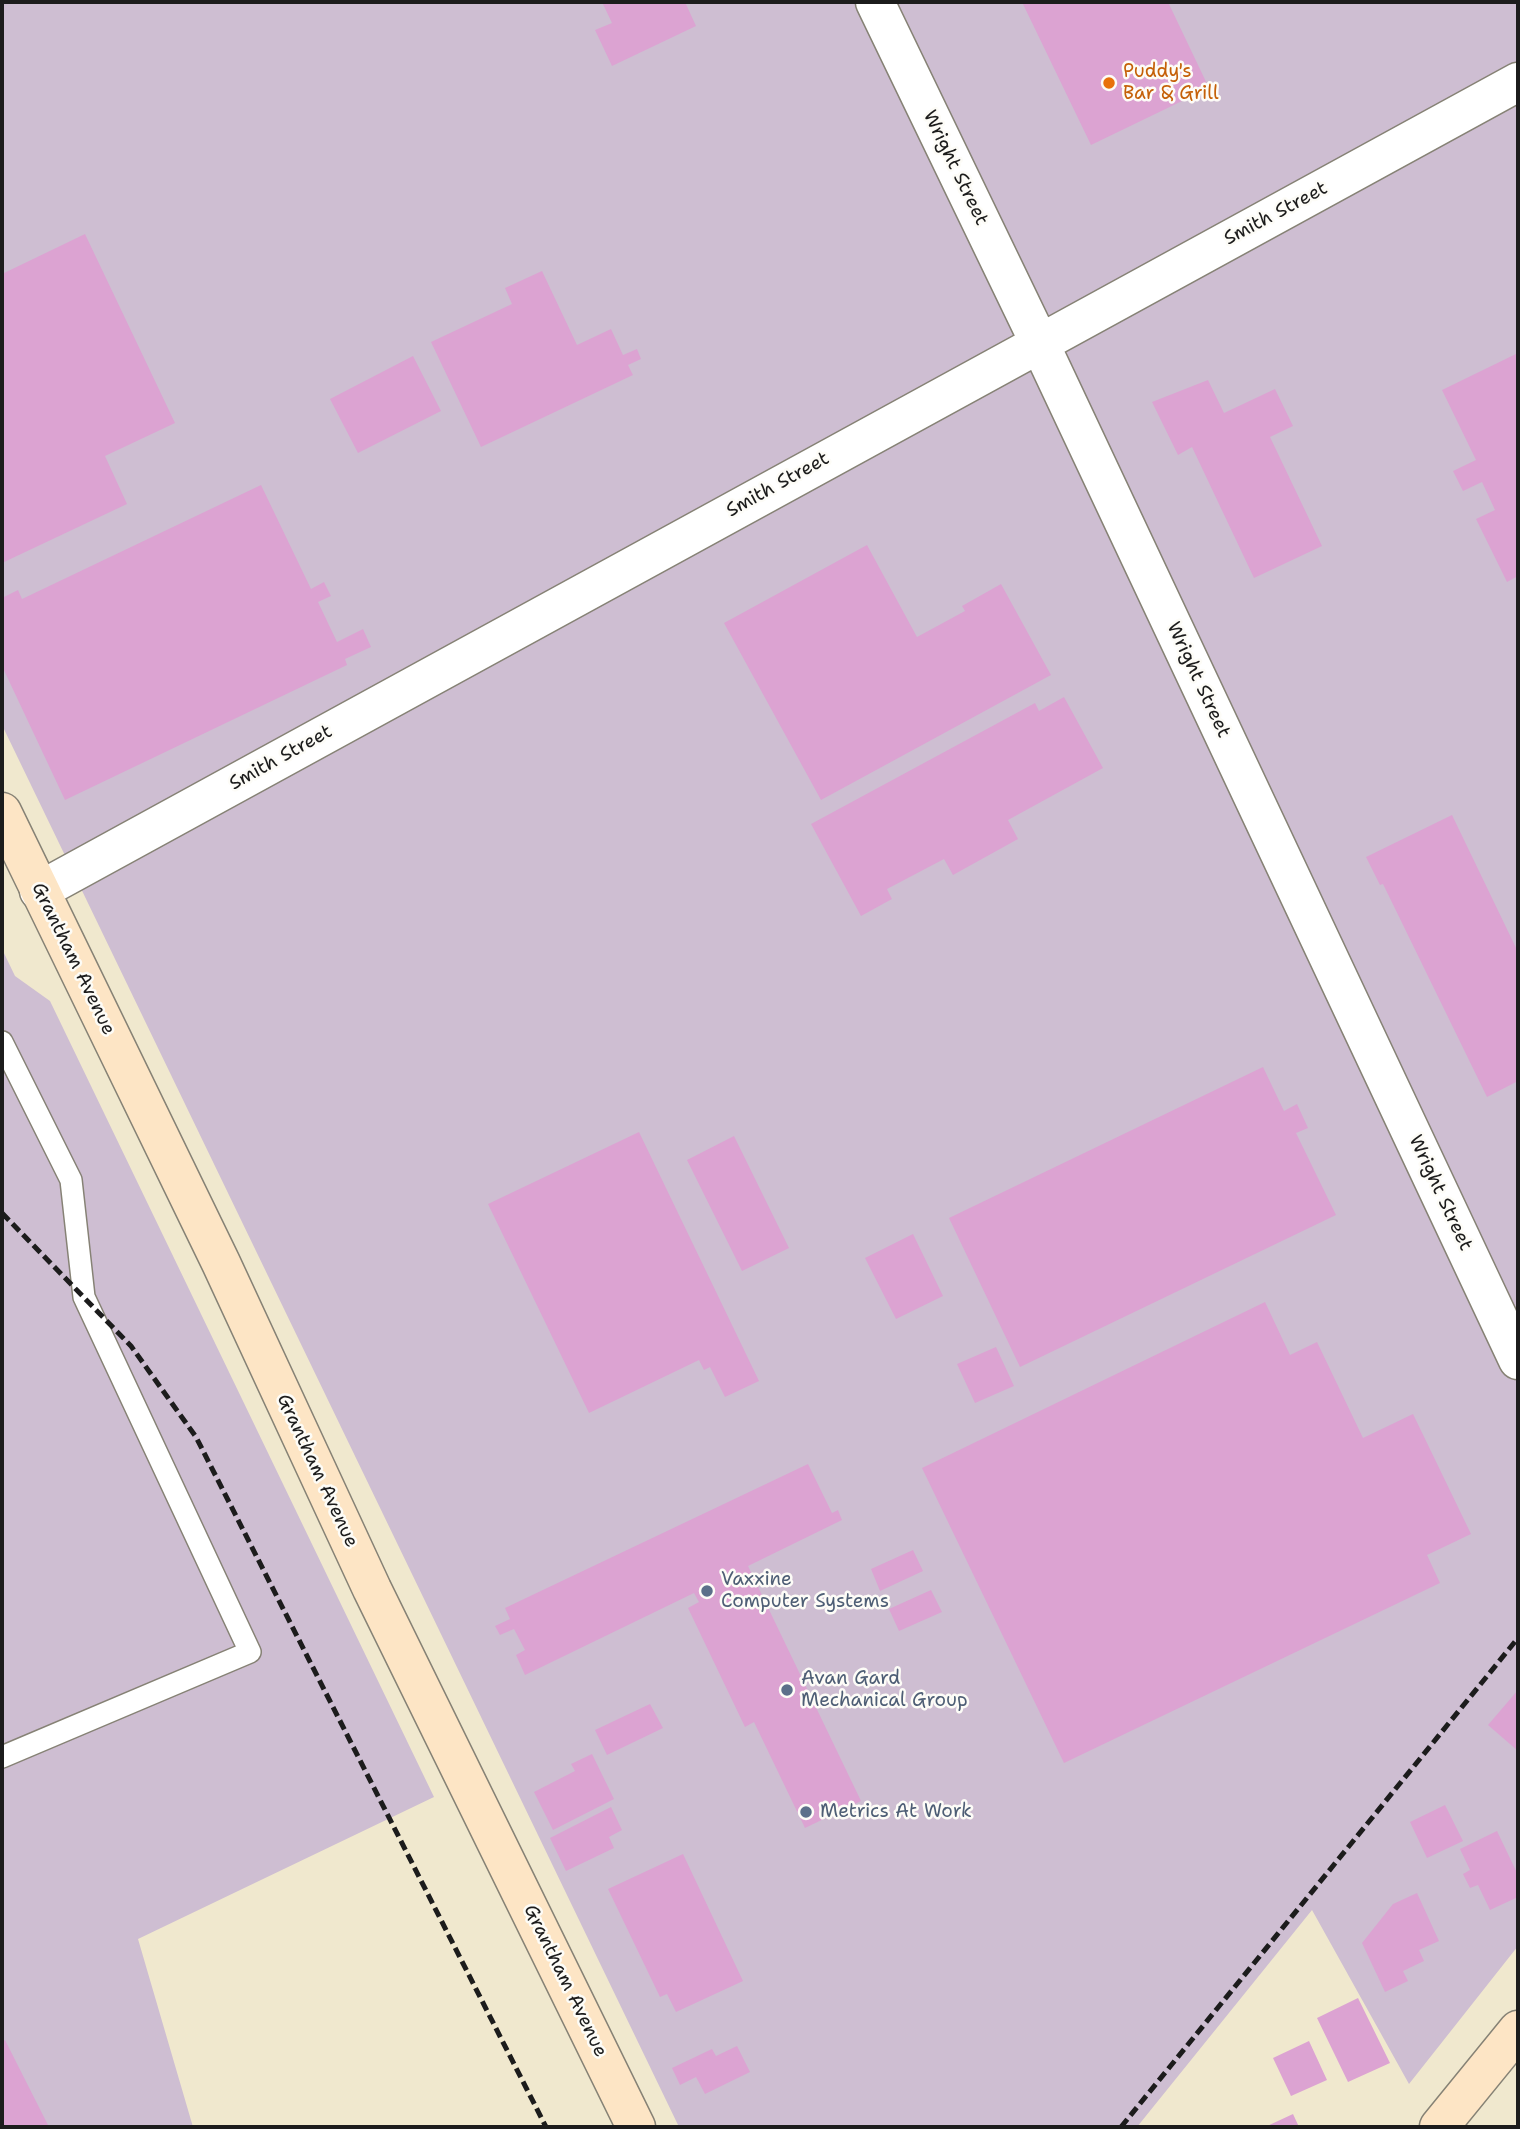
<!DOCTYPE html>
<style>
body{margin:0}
#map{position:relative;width:1520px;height:2129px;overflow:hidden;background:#f0e8ce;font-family:"Shantell Sans",sans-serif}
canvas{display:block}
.frame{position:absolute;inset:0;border:4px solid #1c1c1c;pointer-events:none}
</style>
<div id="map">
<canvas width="1520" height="2129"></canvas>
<div class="frame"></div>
</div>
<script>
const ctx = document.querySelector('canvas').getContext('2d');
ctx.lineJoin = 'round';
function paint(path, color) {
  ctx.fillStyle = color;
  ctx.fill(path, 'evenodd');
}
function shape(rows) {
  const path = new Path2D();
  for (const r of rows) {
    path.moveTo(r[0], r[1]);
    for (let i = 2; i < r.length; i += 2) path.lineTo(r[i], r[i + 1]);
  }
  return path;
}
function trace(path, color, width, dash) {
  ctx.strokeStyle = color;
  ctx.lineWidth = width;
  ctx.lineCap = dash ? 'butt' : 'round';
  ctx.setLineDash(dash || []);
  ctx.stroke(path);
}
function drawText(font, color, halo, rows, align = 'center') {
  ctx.font = font + ' "Shantell Sans",sans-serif';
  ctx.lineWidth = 5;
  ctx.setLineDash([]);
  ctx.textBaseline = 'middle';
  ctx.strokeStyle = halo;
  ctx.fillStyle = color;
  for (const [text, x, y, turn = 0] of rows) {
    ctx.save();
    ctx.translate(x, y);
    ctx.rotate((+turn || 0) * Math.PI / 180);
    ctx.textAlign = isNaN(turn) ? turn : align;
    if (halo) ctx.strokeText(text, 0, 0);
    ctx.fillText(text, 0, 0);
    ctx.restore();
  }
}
paint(shape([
 [2,2,1518,2,1518,1946,1409,2084,1312,1910,1137,2127,679,2127,2,725],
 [2,949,15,976,50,1001,434,1797,138,1939,193,2127,2,2127]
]), '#cebed2');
paint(shape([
 [602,2,685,2,696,26,612,66,595,30,612,23],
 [1022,2,1168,2,1209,88,1091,145],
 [85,234,175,423,105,456,127,504,2,563,2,274],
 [542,271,577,345,611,329,623,355,637,349,641,359,628,365,633,375,481,447,431,342,512,304,505,288],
 [1518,353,1518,576,1507,582,1476,519,1495,510,1482,482,1463,491,1453,471,1476,460,1442,390],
 [413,356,441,411,358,453,330,399],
 [1208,380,1224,413,1275,389,1293,426,1270,437,1322,546,1254,578,1192,447,1178,455,1152,402],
 [261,485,311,589,324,582,331,596,318,602,337,642,363,629,371,647,345,659,347,665,65,800,2,666,2,598,18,590,22,599],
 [867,545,917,637,965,611,962,606,1001,584,1051,675,821,800,724,623],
 [1064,697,1103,768,1008,820,1018,839,953,875,944,859,887,889,892,899,861,916,811,824,1035,703,1039,711],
 [1452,815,1518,952,1518,1081,1487,1097,1383,884,1380,885,1366,857],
 [1263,1067,1284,1111,1297,1104,1308,1128,1296,1133,1336,1215,1020,1367,949,1218],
 [639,1132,759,1381,725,1397,710,1367,704,1370,699,1360,589,1413,488,1204],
 [734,1136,789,1248,742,1271,687,1160],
 [913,1234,943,1296,896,1319,865,1258],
 [1265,1302,1290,1355,1317,1342,1363,1438,1413,1414,1471,1534,1427,1555,1440,1583,1064,1763,922,1468],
 [996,1347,1014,1386,975,1403,957,1364],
 [808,1464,832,1513,838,1510,842,1520,748,1566,861,1801,805,1828,754,1722,745,1727,688,1608,699,1602,694,1593,525,1675,516,1655,525,1650,514,1629,500,1635,495,1626,510,1619,505,1608],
 [913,1550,923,1571,880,1591,871,1569],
 [931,1590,942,1612,899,1631,889,1609],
 [1518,1690,1518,1751,1488,1725],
 [650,1704,663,1728,607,1755,595,1730],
 [592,1754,614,1799,553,1830,534,1792,575,1771,571,1764],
 [1445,1805,1463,1841,1427,1858,1410,1822],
 [611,1807,622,1830,609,1837,614,1848,566,1871,550,1838],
 [1497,1831,1518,1875,1518,1897,1490,1910,1478,1885,1470,1888,1463,1874,1470,1870,1460,1849],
 [683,1854,743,1981,676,2012,667,1994,660,1997,608,1889],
 [1417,1893,1439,1941,1419,1950,1424,1961,1403,1971,1408,1981,1385,1992,1362,1943,1393,1904],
 [1358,1998,1390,2063,1348,2082,1317,2018],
 [5,2040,49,2127,2,2127,2,2042],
 [1309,2041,1327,2080,1291,2096,1273,2058],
 [737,2046,750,2072,705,2094,696,2077,680,2085,672,2068,712,2049,716,2056],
 [1293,2114,1299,2127,1265,2127]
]), '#dca3d2');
const lane = shape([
 [2,1042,71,1180,84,1297,250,1652,2,1757]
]);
const street = shape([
 [875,2,1039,342,1518,1360],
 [39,891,1518,82]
]);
const secondary = shape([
 [2,812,221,1263,372,1589,636,2127],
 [1439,2127,1518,2030]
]);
trace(lane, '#868275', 24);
trace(street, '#868275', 41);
trace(secondary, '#868275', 41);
trace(lane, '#fff', 21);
trace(street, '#fff', 38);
trace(secondary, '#fde5c5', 38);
trace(shape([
 [2,1213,131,1346,196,1437,546,2127],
 [1121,2127,1518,1638]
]), '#1c1c1c', 5, [10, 5]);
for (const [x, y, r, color] of [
 [1109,83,7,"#e8710a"],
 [707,1591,7,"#5c6f8a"],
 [787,1690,7,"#5c6f8a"],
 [806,1812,7,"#5c6f8a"]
]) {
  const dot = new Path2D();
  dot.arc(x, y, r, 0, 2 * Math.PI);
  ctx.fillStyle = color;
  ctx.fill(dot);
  trace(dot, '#fdfcf7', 2.5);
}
drawText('19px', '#c56008', '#fdfcf7', [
 ["Puddy's",1123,72],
 ["Bar & Grill",1123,94]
], 'left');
drawText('19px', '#1c1c1c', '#fdfcf7', [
 ["Wright Street",955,168,64],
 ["Smith Street",1276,214,-28],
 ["Smith Street",778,485,-29],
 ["Wright Street",1198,680,65],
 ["Smith Street",281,758,-29],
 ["Grantham Avenue",73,959,64],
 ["Wright Street",1440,1193,65],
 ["Grantham Avenue",317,1471,65],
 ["Grantham Avenue",565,1981,64]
]);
drawText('19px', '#4e5e75', '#fdfcf7', [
 ["Vaxxine",721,1580],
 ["Computer Systems",721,1602],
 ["Avan Gard",801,1679],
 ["Mechanical Group",801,1701],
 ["Metrics At Work",820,1812]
], 'left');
</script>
